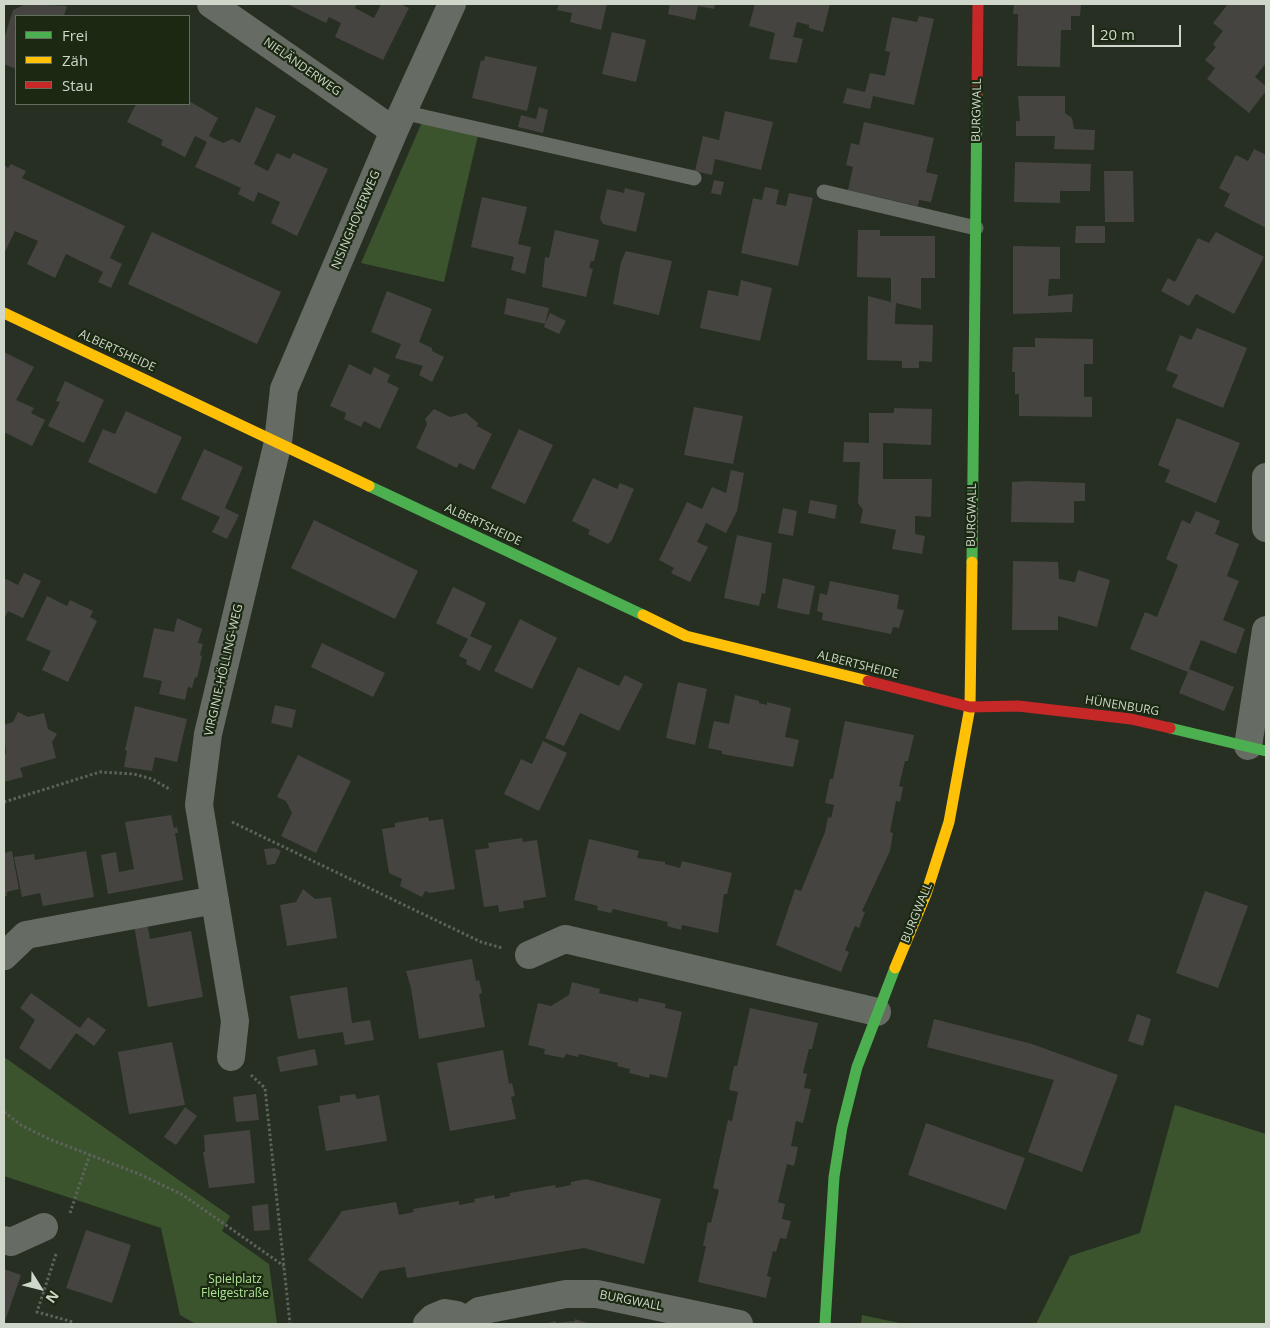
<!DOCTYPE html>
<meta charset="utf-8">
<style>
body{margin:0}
#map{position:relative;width:1270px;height:1328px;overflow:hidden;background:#262f22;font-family:"Open Sans",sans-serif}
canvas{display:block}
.frame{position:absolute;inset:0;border:5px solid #ced7c9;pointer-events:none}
.legend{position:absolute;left:15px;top:15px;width:175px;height:90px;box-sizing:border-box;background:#1b2913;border:1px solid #636f5c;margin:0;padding:6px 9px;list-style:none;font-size:15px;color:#ced7c9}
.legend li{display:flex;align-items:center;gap:10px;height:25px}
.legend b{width:25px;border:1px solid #636f5c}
.north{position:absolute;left:15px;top:1263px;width:50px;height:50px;-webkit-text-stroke:4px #1b2913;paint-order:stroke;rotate:126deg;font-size:14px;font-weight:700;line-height:20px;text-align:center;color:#ced7c9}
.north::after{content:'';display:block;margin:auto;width:18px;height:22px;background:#ced7c9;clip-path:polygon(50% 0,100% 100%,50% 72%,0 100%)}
.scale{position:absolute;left:1092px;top:25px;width:89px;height:22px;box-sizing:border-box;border:2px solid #ced7c9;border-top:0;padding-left:6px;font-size:15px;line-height:18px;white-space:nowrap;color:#ced7c9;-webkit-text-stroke:4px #1b2913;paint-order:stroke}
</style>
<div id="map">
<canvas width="1270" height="1328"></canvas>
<div class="frame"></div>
<ul class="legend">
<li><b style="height:6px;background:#4caf50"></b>Frei</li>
<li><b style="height:6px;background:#ffc107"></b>Zäh</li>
<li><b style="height:6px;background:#c62828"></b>Stau</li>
</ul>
<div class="north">N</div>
<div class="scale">20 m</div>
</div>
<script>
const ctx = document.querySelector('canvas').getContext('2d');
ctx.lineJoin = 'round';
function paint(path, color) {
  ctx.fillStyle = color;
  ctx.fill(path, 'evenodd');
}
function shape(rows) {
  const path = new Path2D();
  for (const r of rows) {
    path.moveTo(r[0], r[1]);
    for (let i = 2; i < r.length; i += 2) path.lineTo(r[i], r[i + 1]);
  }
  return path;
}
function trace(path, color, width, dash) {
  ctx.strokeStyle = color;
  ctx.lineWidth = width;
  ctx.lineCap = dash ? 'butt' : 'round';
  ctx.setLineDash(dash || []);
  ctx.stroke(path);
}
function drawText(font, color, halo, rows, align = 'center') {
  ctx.font = font + ' "Open Sans",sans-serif';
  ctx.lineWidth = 4.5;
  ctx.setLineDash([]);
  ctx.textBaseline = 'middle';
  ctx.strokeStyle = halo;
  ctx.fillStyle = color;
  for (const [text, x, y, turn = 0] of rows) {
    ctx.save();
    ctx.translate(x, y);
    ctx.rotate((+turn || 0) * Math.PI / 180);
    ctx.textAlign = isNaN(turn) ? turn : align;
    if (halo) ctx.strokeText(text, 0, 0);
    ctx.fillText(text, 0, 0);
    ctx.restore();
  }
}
paint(shape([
 [422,122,478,135,444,282,361,263],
 [4,1057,230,1216,222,1231,269,1264,277,1324,196,1324,180,1315,161,1228,4,1176],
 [1175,1105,1266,1134,1266,1324,1036,1324,1070,1256,1140,1233],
 [862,1315,904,1324,861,1324]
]), '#3c542e');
paint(shape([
 [26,4,67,6,64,16,16,16,16,69,4,64,4,39,13,10],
 [287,4,357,4,355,8,374,18,381,4,400,4,409,8,383,60,335,37,341,23,329,17,326,23],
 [559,4,607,4,601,30,570,22,572,13,557,10],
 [670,4,715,4,714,9,698,6,695,20,668,14],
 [755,4,830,4,823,32,809,28,809,25,797,22,793,37,803,39,797,63,769,59,775,33,749,26],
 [1014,4,1081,4,1080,16,1071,16,1071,30,1061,30,1060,67,1017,66,1018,14,1013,14],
 [1228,4,1266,4,1266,63,1255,77,1266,86,1266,91,1249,113,1207,79,1215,68,1205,60,1216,47,1213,44,1223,31,1213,23],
 [919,16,934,19,914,105,873,96,870,109,843,103,847,88,865,92,870,73,885,76,890,52,885,51,892,17,917,22],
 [612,32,646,40,636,82,602,74],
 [485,56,537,67,527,111,472,98,481,60,484,61],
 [1018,96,1065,96,1065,113,1072,118,1074,129,1095,130,1094,150,1054,149,1055,136,1016,136,1016,121,1020,121],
 [189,101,218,118,209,136,223,143,232,139,240,143,256,107,276,116,254,164,268,171,277,153,290,159,293,153,328,169,297,236,271,223,280,202,258,192,254,202,238,194,241,188,195,167,207,142,195,136,185,157,161,145,163,140,127,122,136,104,189,104],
 [539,107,548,110,543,133,518,127,521,115,536,119],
 [725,111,773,122,761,170,715,159,712,175,695,171,703,136,719,140],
 [864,122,934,138,926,172,938,175,931,202,919,200,918,206,848,190,853,167,846,165,851,143,859,145],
 [1254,149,1266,155,1266,228,1224,206,1230,194,1219,188,1236,155,1248,161],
 [1015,162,1091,164,1090,191,1060,191,1060,203,1014,202],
 [11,164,26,171,22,178,125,226,110,258,122,264,111,288,98,282,103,272,66,254,55,278,27,264,38,241,15,231,4,254,4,165,8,168],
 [1104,171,1133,171,1134,222,1105,222],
 [714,180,724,182,721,195,711,193],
 [765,187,779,190,776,204,786,206,789,193,813,198,798,266,741,253,753,198,762,200],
 [625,188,645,193,636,232,603,224,600,218,607,189,624,193],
 [482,197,527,207,518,244,531,247,525,274,511,270,514,257,471,247],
 [1076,226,1105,226,1105,243,1075,243],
 [555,230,599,240,594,261,591,261,589,268,593,269,586,297,542,287,545,257,549,258],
 [858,230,880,230,880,236,935,236,935,278,921,278,921,309,896,303,895,317,895,324,933,325,932,362,919,361,919,368,902,368,902,361,867,360,868,296,891,302,891,278,857,277],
 [152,232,281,292,257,344,128,284],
 [1216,232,1264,257,1234,314,1196,294,1189,306,1161,291,1168,278,1175,282,1198,238,1209,243],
 [1013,246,1060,247,1060,279,1049,279,1048,296,1073,294,1072,312,1013,314],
 [626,251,672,261,659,315,613,304,621,262],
 [741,280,772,288,760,341,700,328,708,290,738,296],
 [387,291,432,309,419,342,432,348,432,351,444,357,432,382,419,375,423,366,395,358,401,344,371,332],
 [507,298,549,308,545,324,550,313,566,321,559,334,544,327,545,324,504,314],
 [1197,328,1247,348,1223,408,1172,387,1178,375,1166,370,1180,335,1191,340],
 [1035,338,1093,339,1093,364,1084,364,1084,397,1092,397,1092,417,1019,416,1019,394,1015,394,1015,372,1012,372,1013,347,1035,347],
 [4,352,34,367,16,400,34,408,31,413,45,420,32,446,4,432],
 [349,364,371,375,374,367,390,375,387,382,399,388,380,429,364,421,361,427,344,419,346,413,330,406],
 [65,381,104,400,84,443,48,426,60,402,56,401],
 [694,407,743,416,733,464,684,455],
 [894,408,932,409,931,445,883,443,883,479,932,479,931,517,915,516,915,534,925,536,922,554,892,549,896,530,860,523,863,510,858,503,860,462,843,462,844,442,869,443,869,413,894,413],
 [434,409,450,417,466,413,478,423,477,426,492,434,474,470,459,463,457,468,416,448,427,424,425,419],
 [126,411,182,437,156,494,88,462,103,429,115,434],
 [1177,418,1240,443,1216,503,1165,482,1170,470,1158,465],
 [519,429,553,445,525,504,491,488],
 [204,449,243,467,225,508,239,515,227,539,212,532,220,517,181,499],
 [731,470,744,473,737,511,726,533,706,523,697,542,708,547,690,582,671,573,674,568,659,560,687,502,702,509,712,487,726,493],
 [593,478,617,489,620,483,634,489,612,540,608,544,588,534,590,530,572,521],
 [1027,481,1085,483,1085,501,1074,501,1074,523,1011,522,1012,482],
 [810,500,837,505,835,519,808,513],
 [783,508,797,511,793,536,778,533],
 [1196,511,1220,521,1215,534,1239,544,1227,576,1239,581,1223,620,1245,629,1236,654,1201,640,1189,669,1234,687,1224,711,1179,693,1188,672,1130,649,1145,612,1157,617,1178,565,1166,559,1182,520,1190,524],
 [314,520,418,571,395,619,291,568],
 [737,535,772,543,765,594,762,593,759,606,724,598],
 [1013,561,1058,562,1059,579,1075,582,1078,570,1110,580,1097,627,1058,616,1058,630,1012,630],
 [24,573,41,581,23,618,8,611,4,620,4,578,18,585],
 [783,578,815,586,809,615,777,608],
 [830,581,899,595,897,609,904,610,899,628,893,627,891,634,822,620,823,613,817,611,820,593,827,595],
 [453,587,486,603,470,636,492,646,480,671,466,664,467,660,459,656,468,639,436,623],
 [47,596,67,606,70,600,93,611,90,617,97,621,68,682,42,670,51,651,26,640],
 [177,618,202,629,198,643,203,644,200,655,202,656,197,678,195,677,192,688,188,687,185,700,159,694,162,681,143,677,154,628,174,632],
 [520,619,557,638,532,689,494,671],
 [322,643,385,673,373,697,311,667],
 [578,667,619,686,625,675,643,684,619,731,580,713,564,746,545,738],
 [678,682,707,689,695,745,666,738],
 [735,695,759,701,759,703,767,705,767,702,791,708,785,737,799,740,793,767,722,754,722,751,708,748,714,721,729,724],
 [275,705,296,710,292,728,271,723],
 [135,706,187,719,177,762,155,757,152,771,124,767,127,751,125,750],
 [18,712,28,717,44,713,48,729,57,734,52,742,56,758,20,768,23,777,4,782,4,754,6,754,4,725,13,722],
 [845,721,914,735,908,761,905,761,899,786,903,787,900,802,896,801,890,832,893,833,890,851,862,911,865,912,859,928,855,926,845,950,849,952,841,972,776,945,795,889,801,891,825,832,828,817,831,818,834,805,825,803,830,779,833,779],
 [543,741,567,753,539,811,504,794,521,759,532,764],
 [298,755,351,781,316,853,281,836,292,813,286,801,277,797],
 [171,815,174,828,177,827,178,833,175,833,183,880,108,894,101,855,116,852,119,872,134,869,125,822],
 [428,817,429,821,443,819,455,889,430,893,425,891,422,897,400,886,402,879,389,873,382,829,395,827,395,823],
 [522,838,523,842,537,840,546,897,523,901,524,908,499,912,498,905,484,907,475,850,489,848,488,843],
 [589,839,639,851,637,858,665,862,665,864,680,868,682,861,732,873,727,894,724,894,718,933,682,925,681,930,667,926,668,922,613,909,611,913,597,910,598,906,574,900],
 [275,848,281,851,275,864,267,865,264,849],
 [12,851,19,889,7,892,7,896,4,896,4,853],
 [86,851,94,897,43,906,40,893,22,897,14,857,34,854,35,860],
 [303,889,315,899,331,897,337,938,287,946,280,905,296,902],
 [1205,891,1248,906,1218,988,1176,973],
 [147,923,150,939,191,931,203,997,148,1007,134,925],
 [472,959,476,981,479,980,482,993,479,994,485,1027,419,1039,411,988,406,971],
 [572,982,600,989,599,993,638,1002,639,998,666,1004,665,1008,682,1012,667,1078,650,1074,649,1078,629,1073,630,1069,617,1066,618,1063,579,1054,578,1057,566,1054,564,1058,544,1054,545,1049,528,1045,538,1003,551,1006,569,995],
 [347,987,352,1023,370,1020,374,1040,345,1045,343,1032,298,1039,290,996],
 [31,993,80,1028,88,1017,106,1030,94,1046,76,1033,50,1070,19,1048,35,1020,20,1008],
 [750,1008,818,1023,812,1049,809,1049,803,1073,807,1074,804,1088,811,1089,803,1123,796,1121,791,1146,798,1147,797,1152,794,1166,787,1164,778,1202,785,1204,782,1219,791,1221,786,1239,780,1238,776,1252,773,1251,767,1276,771,1277,766,1298,698,1282,706,1246,703,1246,708,1222,711,1223,719,1190,713,1188,728,1120,732,1121,738,1092,729,1090,734,1066,737,1066],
 [1137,1014,1151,1019,1143,1046,1128,1041],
 [934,1019,1032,1044,1118,1075,1082,1172,1028,1152,1054,1080,927,1047],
 [172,1042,185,1105,129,1114,118,1052],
 [315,1049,318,1065,280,1072,277,1057],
 [503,1050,509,1084,512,1083,515,1096,511,1097,516,1119,450,1131,437,1063],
 [256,1094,259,1120,236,1122,233,1097],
 [355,1094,357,1099,379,1095,387,1141,326,1151,318,1106,340,1102,340,1096],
 [185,1107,197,1116,176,1145,164,1137],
 [926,1123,1025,1158,1006,1210,908,1175],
 [250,1130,255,1183,209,1188,203,1152,205,1152,204,1135],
 [586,1179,661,1199,644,1264,584,1248,407,1278,405,1267,380,1271,362,1299,308,1260,342,1211,396,1202,399,1215,414,1212,413,1209,459,1201,459,1205,475,1202,474,1199,494,1195,495,1199,510,1196,510,1193,555,1185,556,1188,571,1185,571,1182],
 [268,1204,270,1230,254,1231,252,1206],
 [86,1230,131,1245,112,1303,66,1288],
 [4,1269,21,1275,5,1321,4,1321],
 [575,1319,590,1324,544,1324,556,1321,556,1323,575,1321]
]), '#454441');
trace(shape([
 [4,802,100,772,134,774,152,779,171,790],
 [232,822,481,942,502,948],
 [251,1075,265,1088,290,1324],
 [4,1112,21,1125,49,1139,139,1174,183,1195,284,1266],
 [70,1213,90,1154],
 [56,1254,37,1312,73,1322,72,1324]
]), '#5d635b', 3, [2.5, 2.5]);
trace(shape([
 [402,112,694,178],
 [824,192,976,228]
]), '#666b63', 15);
trace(shape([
 [211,4,394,131],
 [1266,477,1266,528],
 [1248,746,1266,630],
 [529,955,565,939,877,1012],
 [4,956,26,935,215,900],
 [231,1057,235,1021,199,805,208,734,278,442,284,389,394,131,452,4],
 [4,1240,11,1242,44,1227],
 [466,1321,479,1311,566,1294,597,1294,739,1324],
 [427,1324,433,1318,445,1313,457,1315,469,1324]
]), '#666b63', 28);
trace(shape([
 [369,486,643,615],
 [972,562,977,95],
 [1170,728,1266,751],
 [825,1324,834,1177,842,1127,857,1067,895,968]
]), '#4caf50', 11);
trace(shape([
 [4,313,369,486],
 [643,615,686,636,868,681],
 [895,968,926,894,949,822,970,707,972,562]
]), '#ffc107', 11);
trace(shape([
 [977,95,978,4],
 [868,681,970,707,1018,706,1131,719,1170,728]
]), '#c62828', 11);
drawText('12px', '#ced7c9', '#1b2913', [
 ["NIELÄNDERWEG",302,67,35],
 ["BURGWALL",977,110,-89],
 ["NISINGHOVERWEG",356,220,-67],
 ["ALBERTSHEIDE",117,351,25],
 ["BURGWALL",972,515,-89],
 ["ALBERTSHEIDE",483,525,25],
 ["ALBERTSHEIDE",858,665,14],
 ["VIRGINIE-HÖLLING-WEG",224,670,-77],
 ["HÜNENBURG",1122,706,9],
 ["BURGWALL",917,913,-68],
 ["BURGWALL",631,1301,11]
]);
drawText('12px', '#afe395', '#1b2913', [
 ["Spielplatz",235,1280],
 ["Fleigestraße",235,1294]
]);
</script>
